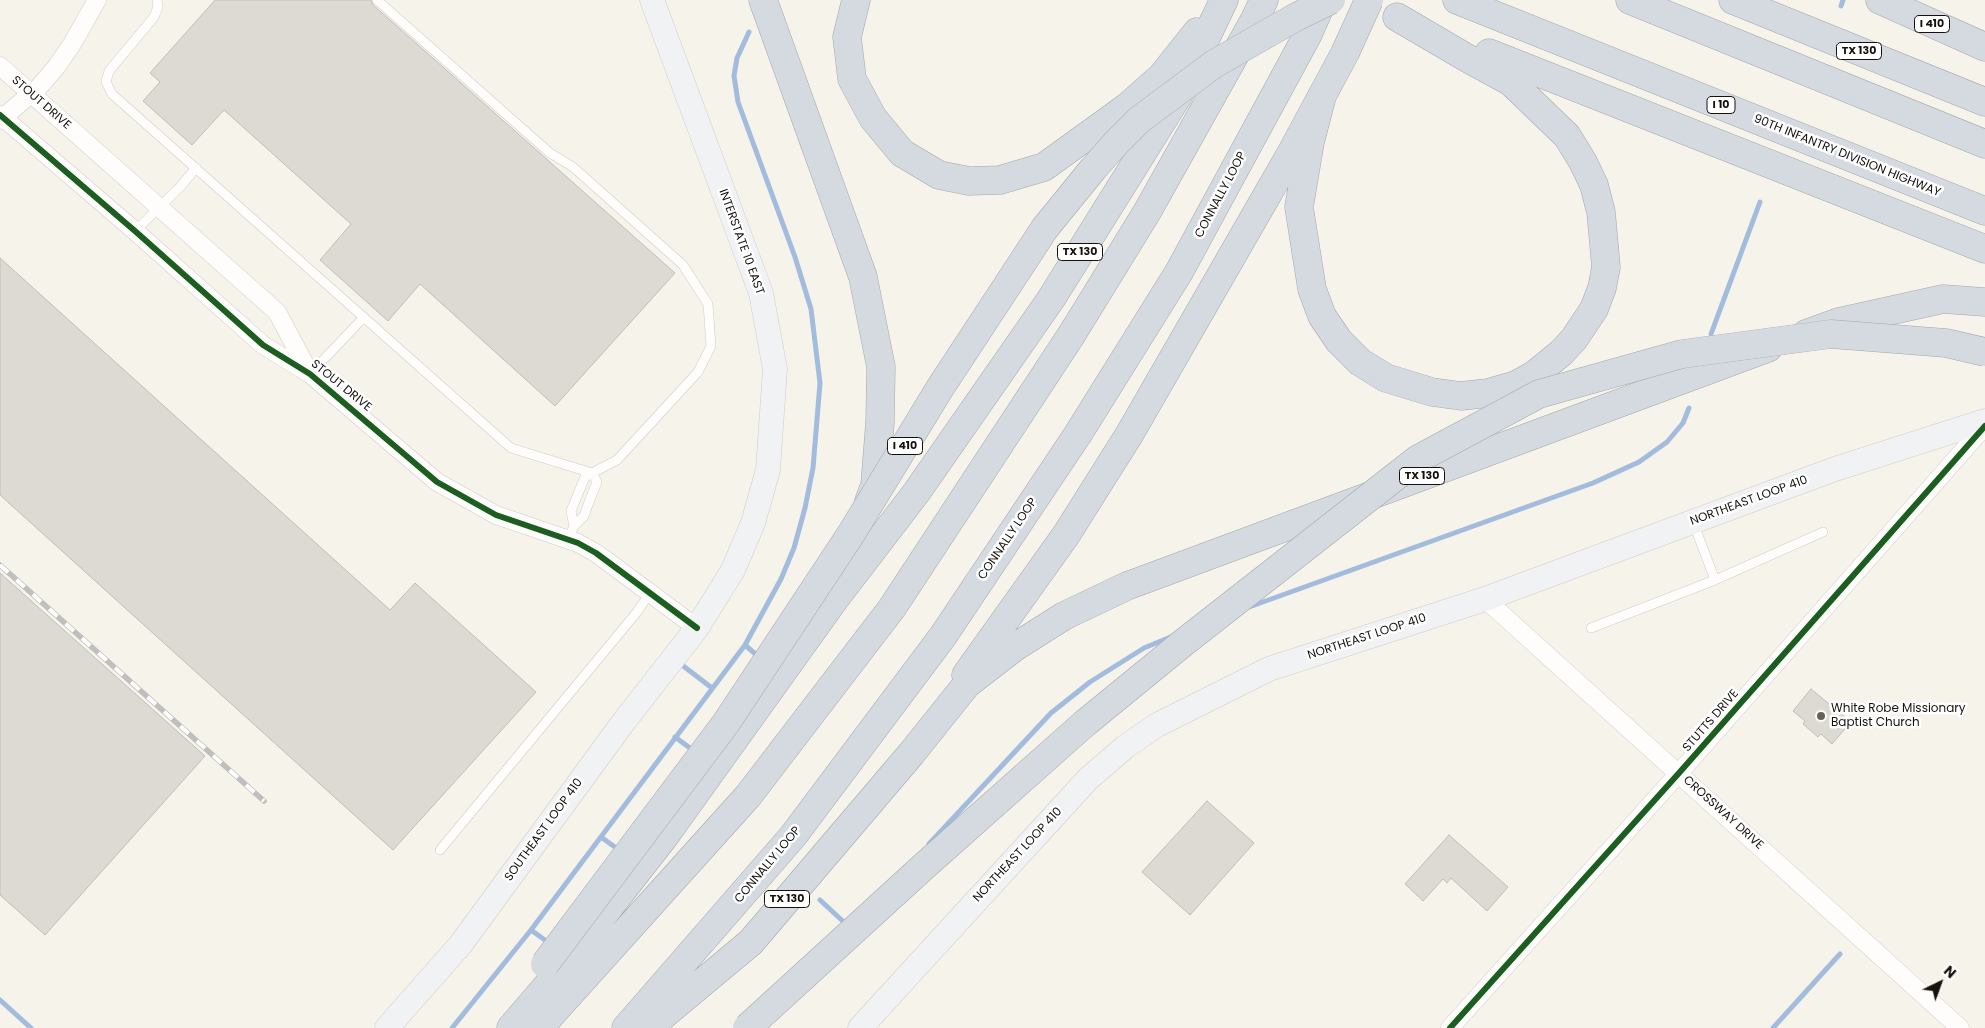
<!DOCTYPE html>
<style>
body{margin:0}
#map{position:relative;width:1985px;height:1028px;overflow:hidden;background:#f6f3eb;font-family:Poppins,sans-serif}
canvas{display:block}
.north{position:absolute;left:1915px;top:958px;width:50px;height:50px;-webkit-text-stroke:4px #fff;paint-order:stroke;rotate:42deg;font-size:14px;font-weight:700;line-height:20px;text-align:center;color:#15120e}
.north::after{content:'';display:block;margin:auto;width:18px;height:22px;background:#15120e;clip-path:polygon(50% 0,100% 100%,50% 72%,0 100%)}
</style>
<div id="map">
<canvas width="1985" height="1028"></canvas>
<div class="north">N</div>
</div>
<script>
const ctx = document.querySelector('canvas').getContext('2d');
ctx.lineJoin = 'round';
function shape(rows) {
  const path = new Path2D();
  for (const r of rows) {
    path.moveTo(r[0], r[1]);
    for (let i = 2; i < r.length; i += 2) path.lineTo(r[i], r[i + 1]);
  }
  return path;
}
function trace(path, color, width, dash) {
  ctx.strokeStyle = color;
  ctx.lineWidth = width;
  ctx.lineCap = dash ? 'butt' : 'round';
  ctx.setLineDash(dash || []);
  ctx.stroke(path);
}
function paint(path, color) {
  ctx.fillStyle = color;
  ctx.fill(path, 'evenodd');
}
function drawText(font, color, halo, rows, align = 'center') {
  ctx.font = font + ' Poppins,sans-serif';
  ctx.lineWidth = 5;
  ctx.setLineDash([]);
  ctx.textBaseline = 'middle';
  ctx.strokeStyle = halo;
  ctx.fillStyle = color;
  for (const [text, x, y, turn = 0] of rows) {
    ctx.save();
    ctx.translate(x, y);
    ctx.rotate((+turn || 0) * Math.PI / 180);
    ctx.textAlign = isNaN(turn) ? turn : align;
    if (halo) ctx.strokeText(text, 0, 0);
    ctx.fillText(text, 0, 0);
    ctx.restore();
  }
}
trace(shape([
 [1841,6,1843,0],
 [1711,334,1760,202],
 [1249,607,1593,483,1639,462,1667,442,1683,423,1689,408],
 [745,645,760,658],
 [682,665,712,688],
 [675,737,694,751],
 [601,837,619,850],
 [929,844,1051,713,1090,682,1144,648,1173,636],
 [820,900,847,925],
 [531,930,549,943],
 [0,1000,31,1028],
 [452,1028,531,930,745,645,781,579,794,548,805,508,813,468,820,383,811,309,795,257,738,102,734,76,737,58,749,32],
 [1773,1028,1840,954]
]), '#a3bcde', 5);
const building = shape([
 [215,0,371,0,373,5,675,273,555,406,420,284,388,321,320,260,351,224,224,110,192,145,143,101,160,82,150,73,215,0],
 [0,258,390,610,415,583,536,692,393,850,0,495,0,258],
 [0,573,205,756,45,935,0,895,0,573],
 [1811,689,1851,722,1832,744,1821,734,1818,737,1803,724,1805,721,1793,711,1811,689],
 [1207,801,1254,843,1190,915,1142,872,1207,801],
 [1449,835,1508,887,1487,911,1451,878,1447,883,1443,879,1423,901,1405,884,1449,835]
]);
paint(building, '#dddad3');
trace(building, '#c0bdb7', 1);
const service = shape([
 [157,0,158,7,154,17,109,71,106,82,112,94,511,448,592,473,617,460,698,372,711,346,708,304,683,265,573,167,550,153,377,0],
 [135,231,180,187,196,168],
 [310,374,364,317],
 [568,540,574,526,584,516,589,502,597,482,592,473,585,477,571,511,574,526],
 [1715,580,1823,532],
 [1591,628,1715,580,1693,522],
 [440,850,637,612,650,593]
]);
const minor = shape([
 [0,66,277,312,310,374],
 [0,115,135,231,263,345,310,374,437,482,496,515,578,543,596,553,697,628],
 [0,120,39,87,57,66,72,44,97,0],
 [1485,599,1960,1028],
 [1450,1028,1679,773,1985,426]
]);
const secondary = shape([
 [387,1028,461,944,625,720,697,628,733,570,753,523,768,470,775,369,761,293,652,0],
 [860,1028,1088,779,1125,747,1157,725,1269,669,1485,599,1835,469,1985,421]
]);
const motorway = shape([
 [763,0,863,277,881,367,880,422,875,485,869,501],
 [856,0,847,37,852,79,873,118,902,153,939,175,969,181,1000,180,1044,167,1127,107,1162,76,1197,32],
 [1457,0,1985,211],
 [1630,0,1985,144],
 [1733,0,1985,102],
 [1880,0,1985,47],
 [1489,53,1985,249],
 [1322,96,1310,142,1299,207,1312,289,1322,316,1339,341,1360,362,1386,378,1432,392,1461,396,1488,393,1516,385,1534,375,1561,353,1574,339,1594,309,1602,288,1606,267,1601,212,1594,185,1583,162,1567,136,1511,82,1467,58,1397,17],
 [1806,334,1839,322,1943,299,1985,302],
 [966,675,1066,535,1129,435,1289,157,1345,53],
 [511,1028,554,978,664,837,834,600,916,493,1051,299,1179,94,1224,0],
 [539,1028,748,796,892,608,1072,334,1147,212,1255,19,1264,0],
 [626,1028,793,836,943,636,1078,434,1179,272,1307,36,1323,0],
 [648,1028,751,942,911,754,967,684,1015,647,1064,616,1127,586,1768,348]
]);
trace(service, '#d0ccc6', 10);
trace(minor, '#d0ccc6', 19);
trace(secondary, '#d0ccc6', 25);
trace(motorway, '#a2a7aa', 29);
trace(service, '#fefdfc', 9);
trace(minor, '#fefdfc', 18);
trace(secondary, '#f1f2f4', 24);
trace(motorway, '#d4dae0', 28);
const rail = shape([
 [0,565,264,801]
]);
trace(rail, '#c0bfbd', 5.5);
trace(rail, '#fff', 4, [11]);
const motorwayBridge = shape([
 [1345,53,1369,0],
 [545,964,726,723,851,534,940,388,1045,228,1093,169,1116,143,1139,120,1214,64,1296,17,1331,0],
 [747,1028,922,868,1084,724,1183,643,1418,459,1539,394,1682,354,1831,334,1946,343,1985,352]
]);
trace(motorwayBridge, '#a2a7aa', 29, []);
trace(motorwayBridge, '#d4dae0', 28);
trace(shape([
 [0,115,135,231,263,345,310,374,437,482,496,515,578,543,596,553,697,628],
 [1450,1028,1679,773,1985,426]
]), '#1b5e20', 6);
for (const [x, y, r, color] of [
 [1821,716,5,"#64615b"]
]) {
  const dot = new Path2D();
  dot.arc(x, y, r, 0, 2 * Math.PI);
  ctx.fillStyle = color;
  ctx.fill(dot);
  trace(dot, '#fff', 2);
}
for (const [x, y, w] of [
 [1932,24,35],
 [1859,51,45],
 [1721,105,28],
 [1080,252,45],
 [905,446,35],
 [1422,476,45],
 [787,899,45]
]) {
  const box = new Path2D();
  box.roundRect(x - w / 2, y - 8.5, w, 17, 4);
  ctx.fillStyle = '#fff';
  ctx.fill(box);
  trace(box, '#15120e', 1);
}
drawText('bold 11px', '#15120e', null, [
 ["I 410",1932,24],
 ["TX 130",1859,51],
 ["I 10",1721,105],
 ["TX 130",1080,252],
 ["I 410",905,446],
 ["TX 130",1422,476],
 ["TX 130",787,899]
]);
drawText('12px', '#15120e', '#fff', [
 ["STOUT DRIVE",41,103,41],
 ["90TH INFANTRY DIVISION HIGHWAY",1847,156,22],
 ["CONNALLY LOOP",1221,195,-62],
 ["INTERSTATE 10 EAST",741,242,70],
 ["STOUT DRIVE",341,386,39],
 ["NORTHEAST LOOP 410",1749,501,-20],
 ["CONNALLY LOOP",1008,539,-56],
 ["NORTHEAST LOOP 410",1367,637,-18],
 ["STUTTS DRIVE",1711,721,-49],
 ["CROSSWAY DRIVE",1723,813,42],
 ["SOUTHEAST LOOP 410",544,830,-54],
 ["NORTHEAST LOOP 410",1018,855,-47],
 ["CONNALLY LOOP",768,865,-50]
]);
drawText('12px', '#15120e', '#fff', [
 ["White Robe Missionary",1831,709],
 ["Baptist Church",1831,723]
], 'left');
</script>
